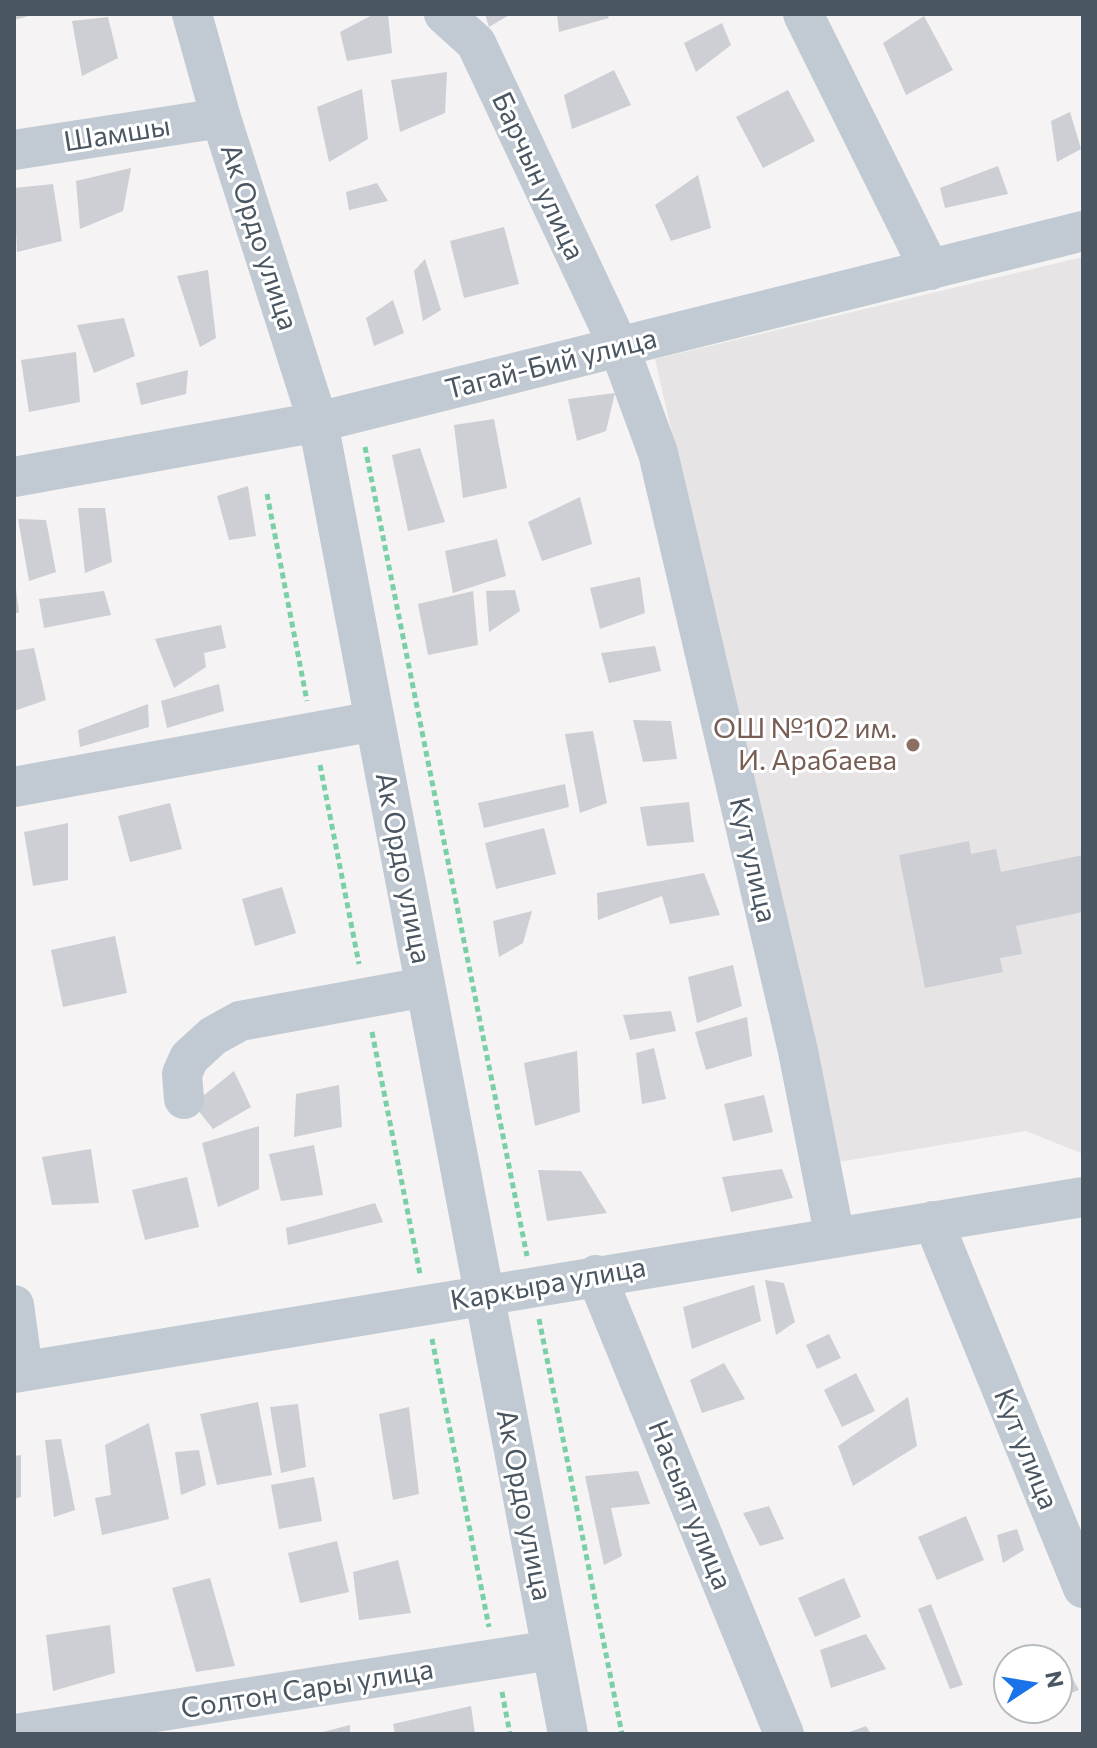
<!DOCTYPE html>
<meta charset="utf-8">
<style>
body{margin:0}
#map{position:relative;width:1097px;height:1748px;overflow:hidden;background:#f5f3f3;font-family:Commissioner,sans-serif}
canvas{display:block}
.frame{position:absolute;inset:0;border:16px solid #4a5661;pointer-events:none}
.north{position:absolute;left:993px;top:1644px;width:80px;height:80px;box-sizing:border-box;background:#fff;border:2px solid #b7bbc0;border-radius:50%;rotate:78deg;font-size:22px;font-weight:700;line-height:32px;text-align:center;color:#4a5661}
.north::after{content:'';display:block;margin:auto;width:28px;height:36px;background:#1a73e8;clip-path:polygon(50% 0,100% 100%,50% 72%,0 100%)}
</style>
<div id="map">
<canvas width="1097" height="1748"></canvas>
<div class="frame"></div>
<div class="north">N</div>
</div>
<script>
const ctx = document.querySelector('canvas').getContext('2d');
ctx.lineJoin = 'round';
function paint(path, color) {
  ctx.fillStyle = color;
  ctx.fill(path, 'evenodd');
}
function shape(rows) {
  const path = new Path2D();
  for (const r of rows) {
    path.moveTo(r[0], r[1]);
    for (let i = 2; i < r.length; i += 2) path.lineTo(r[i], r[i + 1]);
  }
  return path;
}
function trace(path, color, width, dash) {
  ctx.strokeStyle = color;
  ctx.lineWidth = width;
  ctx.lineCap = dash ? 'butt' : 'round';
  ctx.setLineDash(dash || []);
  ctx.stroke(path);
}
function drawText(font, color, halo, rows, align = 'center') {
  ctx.font = font + ' Commissioner,sans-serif';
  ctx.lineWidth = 6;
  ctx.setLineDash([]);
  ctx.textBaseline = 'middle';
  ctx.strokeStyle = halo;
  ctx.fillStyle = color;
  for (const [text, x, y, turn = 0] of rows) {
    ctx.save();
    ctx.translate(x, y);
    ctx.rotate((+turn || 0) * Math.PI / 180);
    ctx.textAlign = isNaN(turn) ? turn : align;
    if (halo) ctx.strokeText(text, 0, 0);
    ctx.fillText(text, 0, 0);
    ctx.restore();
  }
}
paint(shape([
 [1083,257,1083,1154,1026,1131,838,1162,655,359]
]), '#e6e4e5');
paint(shape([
 [14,14,32,14,32,15,14,20],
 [374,14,388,14,392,53,347,61,340,32],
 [485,14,511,14,489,27],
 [557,14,607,14,609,18,559,32],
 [924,16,953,70,906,95,883,43],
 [108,17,118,58,82,76,72,21],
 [722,23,731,45,696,72,684,43],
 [614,70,631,105,572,129,564,95],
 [447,72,445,113,400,132,391,80],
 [362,89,368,139,329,162,317,107],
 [788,90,815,141,763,168,736,117],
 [1070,112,1081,149,1057,162,1051,121],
 [998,166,1008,194,945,208,940,188],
 [131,168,123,211,80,229,76,181],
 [698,175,711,228,671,241,655,205],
 [377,183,388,201,349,210,346,192],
 [53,184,62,241,17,252,14,188],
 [504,227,519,284,464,298,450,241],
 [425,259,441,310,423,321,414,271],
 [208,270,216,338,200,347,177,276],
 [393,300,404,333,374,346,366,318],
 [124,318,135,356,94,373,77,325],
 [76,352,80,402,29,412,21,360],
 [188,370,186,394,141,405,136,383],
 [615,393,606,431,577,441,568,399],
 [494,419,507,488,463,498,454,425],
 [420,448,445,522,408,531,392,455],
 [248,486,256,536,229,540,217,496],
 [580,497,592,544,542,561,528,522],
 [78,508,105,508,112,562,85,573],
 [18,519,46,520,56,572,29,581],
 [497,539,506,576,453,593,445,551],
 [640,577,645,613,600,629,590,588],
 [14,589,16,589,19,613,14,613],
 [515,590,520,611,489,632,486,591],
 [104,591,111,615,44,628,39,599],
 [473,591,478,645,428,655,418,604],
 [221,625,226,648,204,653,206,667,174,688,155,639],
 [655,646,661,671,609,683,601,653],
 [34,648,46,700,14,711,14,651],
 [219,684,224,711,167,728,161,701],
 [148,704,149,727,80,747,78,730],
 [633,720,671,721,677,759,643,762],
 [593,731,607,803,580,813,565,734],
 [565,784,569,807,484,828,478,803],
 [689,802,694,842,647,846,640,807],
 [170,803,182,849,130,862,118,816],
 [68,823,68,880,33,886,24,832],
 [544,828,556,874,496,889,485,843],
 [969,841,971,854,996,849,1001,872,1083,855,1083,912,1016,926,1022,954,1000,958,1003,972,925,988,899,855],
 [704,873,720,915,670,924,662,896,598,920,597,893],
 [282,887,296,933,255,946,242,899],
 [532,911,523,943,499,957,493,921],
 [115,936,127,993,63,1007,51,950],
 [733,965,742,1006,697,1023,688,977],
 [671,1011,676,1031,630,1040,623,1015],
 [747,1017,752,1056,706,1070,695,1032],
 [654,1048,666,1099,642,1104,636,1053],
 [577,1051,580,1112,535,1126,524,1063],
 [234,1071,251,1107,213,1129,193,1104],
 [339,1085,342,1127,294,1137,296,1094],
 [764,1095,773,1132,733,1141,724,1104],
 [259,1126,259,1189,218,1207,202,1143],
 [314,1145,323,1195,281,1201,269,1154],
 [91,1149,99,1203,52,1205,42,1157],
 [782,1169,793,1198,731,1212,722,1177],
 [538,1170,581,1171,607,1213,547,1221],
 [187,1177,199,1227,145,1240,132,1190],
 [375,1203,383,1222,288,1245,286,1228],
 [765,1280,784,1283,795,1322,776,1335],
 [754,1285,761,1321,692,1349,683,1307],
 [829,1334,841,1358,817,1369,806,1345],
 [724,1363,745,1399,702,1413,690,1380],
 [856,1373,875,1411,842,1427,824,1390],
 [908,1397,917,1446,853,1486,838,1446],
 [258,1402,272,1475,217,1485,200,1414],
 [298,1404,306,1467,281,1473,270,1407],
 [409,1407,419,1494,393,1500,379,1414],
 [149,1423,169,1519,102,1535,95,1498,111,1495,105,1445],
 [61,1439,75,1510,54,1517,45,1440],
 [199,1450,206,1485,181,1495,175,1452],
 [21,1455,21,1497,14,1499,14,1456],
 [638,1471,650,1504,611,1508,622,1556,604,1565,585,1476],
 [314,1477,322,1521,279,1529,271,1485],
 [769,1506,784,1539,760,1546,743,1513],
 [966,1516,984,1560,937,1580,918,1537],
 [1017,1529,1024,1550,1003,1563,997,1535],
 [337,1541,349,1592,300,1603,288,1553],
 [398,1560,411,1613,359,1620,353,1572],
 [210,1578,235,1666,196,1672,172,1588],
 [844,1578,861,1617,815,1637,798,1598],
 [931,1604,963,1685,950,1689,918,1609],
 [110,1625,115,1673,53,1691,46,1635],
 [866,1634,886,1669,831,1688,820,1650],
 [1060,1656,1079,1690,1057,1698,1057,1660,1050,1659],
 [471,1706,475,1734,395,1734,393,1724],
 [350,1725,350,1734,319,1734,319,1733],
 [866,1726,871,1734,844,1734]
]), '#cdcfd5');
trace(shape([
 [365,447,527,1256],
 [267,494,307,701],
 [320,765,359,964],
 [372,1032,420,1274],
 [539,1319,622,1734],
 [432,1339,489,1627],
 [502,1692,510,1734]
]), '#7ad0a6', 5, [6, 4]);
trace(shape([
 [192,14,221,118,318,422,568,1734],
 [444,14,476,43,619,347,658,453,798,1051,835,1238],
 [803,14,930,270],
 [14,150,221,118],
 [14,477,318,422,1083,231],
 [14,787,375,721],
 [184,1099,182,1074,189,1058,213,1036,240,1021,425,987],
 [933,1221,1083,1588],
 [596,1275,784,1734],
 [14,1305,23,1371],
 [14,1373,1083,1197],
 [15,1734,552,1650]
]), '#c1cad2', 40);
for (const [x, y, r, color] of [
 [913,745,8,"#8d6e63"]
]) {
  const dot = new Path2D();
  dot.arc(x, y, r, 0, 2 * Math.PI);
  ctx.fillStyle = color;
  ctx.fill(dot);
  trace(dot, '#fff', 3);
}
drawText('28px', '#4a5661', '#fff', [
 ["Шамшы",117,134,-9],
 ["Барчын улица",538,176,65],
 ["Ак Ордо улица",259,237,72],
 ["Тагай-Бий улица",551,364,-14],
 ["Кут улица",753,860,77],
 ["Ак Ордо улица",403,868,79],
 ["Каркыра улица",548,1284,-10],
 ["Кут улица",1026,1449,68],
 ["Ак Ордо улица",524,1505,79],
 ["Насыят улица",690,1505,68],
 ["Солтон Сары улица",307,1689,-9]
]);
drawText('28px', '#785e54', '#fff', [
 ["ОШ №102 им.",897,729],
 ["И. Арабаева",897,761]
], 'right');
</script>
